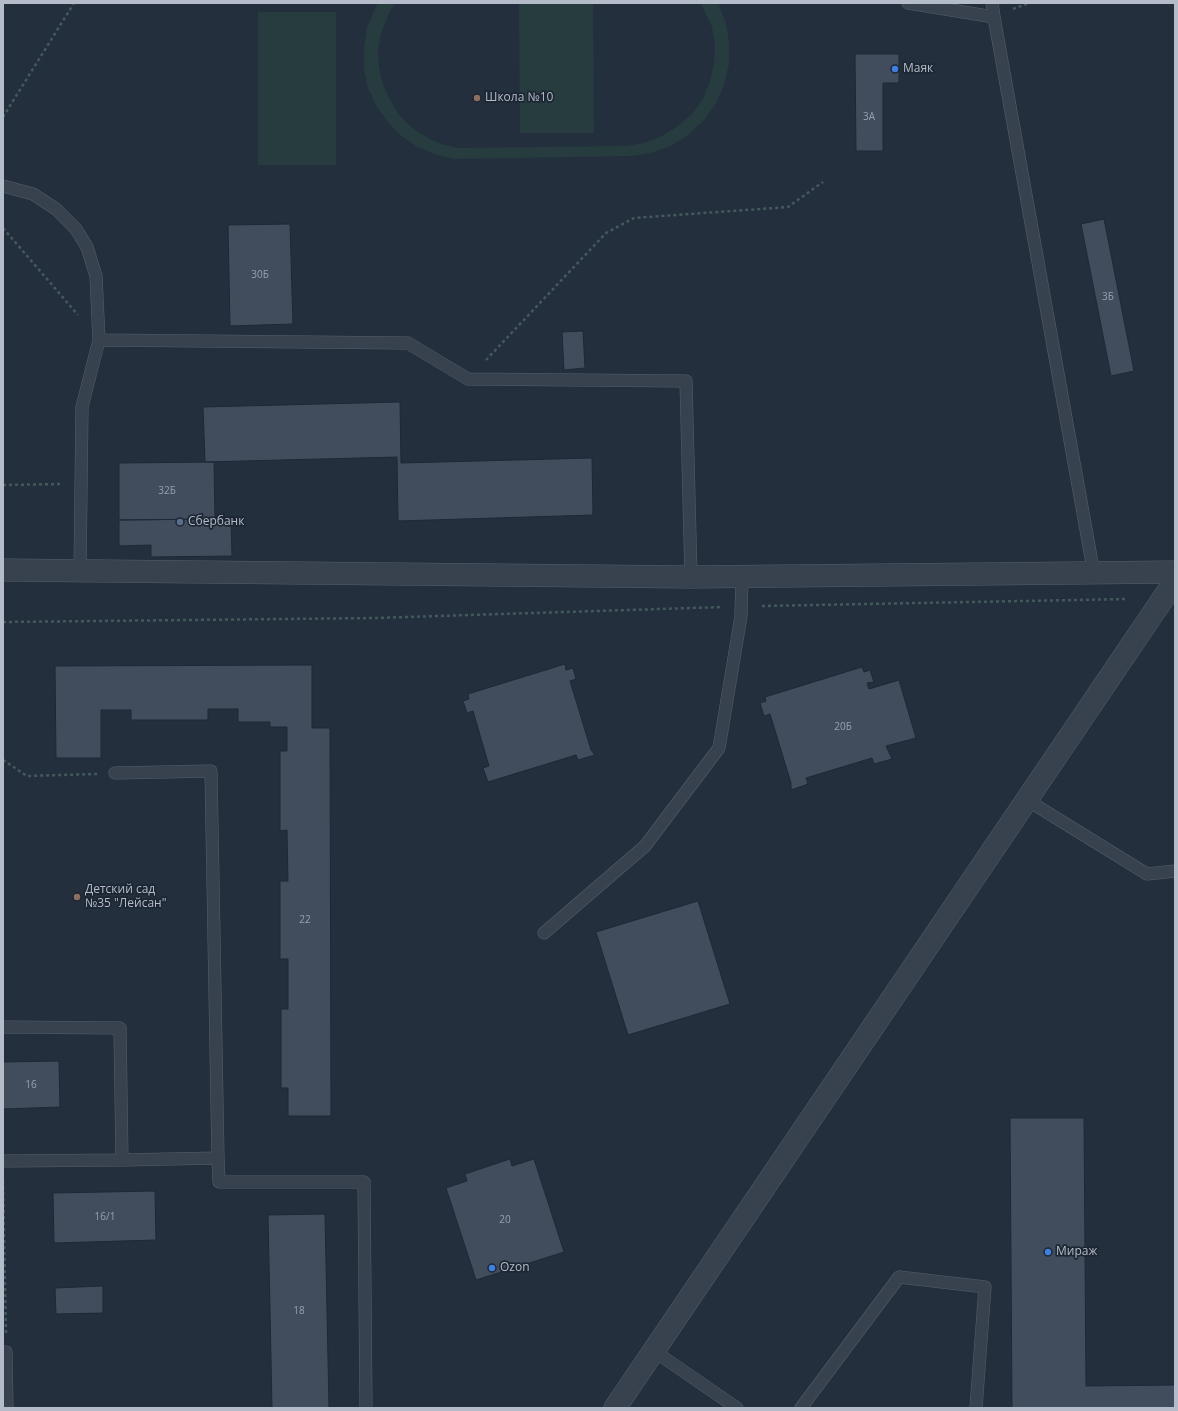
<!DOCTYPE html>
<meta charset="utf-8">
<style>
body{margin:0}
#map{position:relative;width:1178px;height:1411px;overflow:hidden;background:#242f3e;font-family:"Open Sans",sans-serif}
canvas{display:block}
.frame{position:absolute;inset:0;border:4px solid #b5bcc9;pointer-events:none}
</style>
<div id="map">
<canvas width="1178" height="1411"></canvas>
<div class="frame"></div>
</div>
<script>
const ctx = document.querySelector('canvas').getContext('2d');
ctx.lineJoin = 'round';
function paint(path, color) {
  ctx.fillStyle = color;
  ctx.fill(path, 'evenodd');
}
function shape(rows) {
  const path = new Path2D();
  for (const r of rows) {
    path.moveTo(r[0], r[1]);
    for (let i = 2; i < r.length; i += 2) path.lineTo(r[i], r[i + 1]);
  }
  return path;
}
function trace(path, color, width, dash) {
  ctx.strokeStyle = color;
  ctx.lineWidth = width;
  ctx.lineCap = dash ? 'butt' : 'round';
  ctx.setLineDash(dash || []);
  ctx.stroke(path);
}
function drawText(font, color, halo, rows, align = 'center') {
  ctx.font = font + ' "Open Sans",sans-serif';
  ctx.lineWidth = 3.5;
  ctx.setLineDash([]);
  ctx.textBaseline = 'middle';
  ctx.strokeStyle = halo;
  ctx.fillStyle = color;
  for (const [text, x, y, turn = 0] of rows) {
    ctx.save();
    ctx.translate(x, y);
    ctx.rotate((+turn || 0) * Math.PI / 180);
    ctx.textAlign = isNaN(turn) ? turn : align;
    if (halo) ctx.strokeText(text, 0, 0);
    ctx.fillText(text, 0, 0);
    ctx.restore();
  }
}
paint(shape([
 [378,3,395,3,389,13,382,30,378,49,379,68,383,85,390,100,399,115,412,128,426,137,441,144,458,148,626,146,644,143,662,136,678,126,692,114,703,99,710,81,714,64,715,45,712,27,701,3,718,3,726,23,729,43,729,64,724,85,716,103,704,120,688,135,671,146,651,153,630,156,453,159,434,154,416,146,400,135,387,121,376,105,368,88,364,69,364,48,367,27],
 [519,3,593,3,594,133,520,133],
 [258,12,336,12,336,165,258,165]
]), '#263c3f');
const building = shape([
 [855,54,899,54,899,83,883,83,883,151,856,151,855,54],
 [1104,219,1134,371,1111,376,1081,224,1104,219],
 [290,224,293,324,230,326,228,225,290,224],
 [583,331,585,368,564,370,562,332,583,331],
 [400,402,401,463,592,458,593,515,398,521,397,457,205,462,203,407,400,402],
 [214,462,215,519,119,520,119,463,214,462],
 [215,519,231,519,232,556,151,557,151,545,119,546,119,520,215,519],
 [565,664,566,670,573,668,576,679,570,681,591,750,595,755,578,760,576,755,488,782,483,768,489,766,473,711,467,713,463,701,469,699,468,694,565,664],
 [312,665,312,728,330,728,331,1116,288,1116,288,1088,281,1088,281,1009,288,1009,288,959,280,959,280,881,288,881,287,830,280,831,280,751,287,751,287,727,270,727,270,722,238,722,238,709,208,709,208,720,131,720,131,710,101,710,101,758,56,758,55,666,312,665],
 [862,667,864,672,870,670,874,682,867,683,869,689,899,680,916,738,886,746,892,759,874,764,872,758,806,778,808,784,791,790,791,783,770,714,764,716,760,703,766,701,765,697,862,667],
 [698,901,730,1004,628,1035,596,932,698,901],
 [59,1061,60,1107,3,1109,3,1062,59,1061],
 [1010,1118,1084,1118,1086,1386,1175,1385,1175,1408,1012,1408,1010,1118],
 [510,1159,512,1166,534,1159,564,1252,476,1280,446,1188,467,1181,465,1174,510,1159],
 [155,1191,156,1240,54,1243,53,1193,155,1191],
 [325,1214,329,1408,272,1408,268,1215,325,1214],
 [103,1286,103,1313,56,1314,55,1288,103,1286]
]);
paint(building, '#414d5d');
trace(building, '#1f2835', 1);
const lane = shape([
 [908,3,994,17,1094,574],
 [992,3,994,17],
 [3,186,33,194,56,209,76,229,87,247,96,276,99,340,82,407,80,571],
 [99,340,408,343,468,379,686,381,691,577],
 [115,773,211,771,218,1158,122,1160],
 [1027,800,1147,874,1175,871],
 [544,933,645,846,719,748,741,616,742,576],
 [3,1027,120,1028,122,1160,3,1161],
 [218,1158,219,1182,364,1182,366,1408],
 [654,1351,737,1408],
 [3,1352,6,1352,7,1408],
 [801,1408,899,1277,985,1287,976,1408]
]);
const street = shape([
 [3,570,691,577,1175,572],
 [615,1408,1175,581]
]);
trace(lane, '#565f6c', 13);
trace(street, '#565f6c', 23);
trace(shape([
 [1013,9,1029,3],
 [3,117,74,3],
 [3,228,78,315],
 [486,360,606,233,634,218,788,207,823,182],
 [3,485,62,484],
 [762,606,1127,599],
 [3,622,375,618,723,607],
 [3,760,27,776,97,774],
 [3,1180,6,1333]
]), '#44595c', 2.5, [3, 3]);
trace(lane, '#38414e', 12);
trace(street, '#38414e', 22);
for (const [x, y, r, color] of [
 [895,69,4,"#3f7fe0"],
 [477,98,4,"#8d6e63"],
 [180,522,4,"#5c6f8a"],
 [77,897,4,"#8d6e63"],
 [1048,1252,4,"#3f7fe0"],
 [492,1268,4,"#3f7fe0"]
]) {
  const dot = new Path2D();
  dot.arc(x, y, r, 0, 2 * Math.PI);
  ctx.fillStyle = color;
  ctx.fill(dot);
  trace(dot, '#1d2633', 1.5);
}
drawText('10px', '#98a0ae', null, [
 ["3А",869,117],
 ["30Б",260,275],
 ["3Б",1108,297],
 ["32Б",167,491],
 ["20Б",843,727],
 ["22",305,920],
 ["16",31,1085],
 ["16/1",105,1217],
 ["20",505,1220],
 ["18",299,1311]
]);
drawText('12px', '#b5bcc9', '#1d2633', [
 ["Маяк",903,69],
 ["Школа №10",485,98],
 ["Сбербанк",188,522],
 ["Детский сад",85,890],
 ["№35 \"Лейсан\"",85,904],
 ["Мираж",1056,1252],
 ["Ozon",500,1268]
], 'left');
</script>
